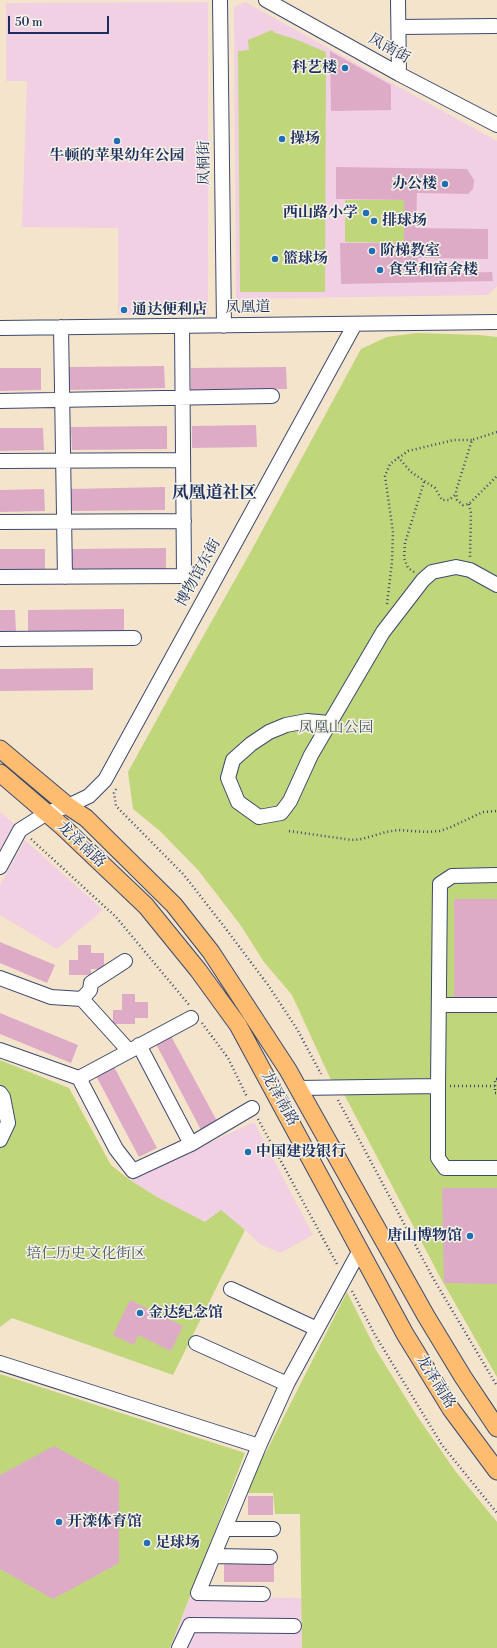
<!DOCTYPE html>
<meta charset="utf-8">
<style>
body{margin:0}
#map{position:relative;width:497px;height:1648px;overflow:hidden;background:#f4e4cc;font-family:"Libre Bodoni",serif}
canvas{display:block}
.scale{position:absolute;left:8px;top:16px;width:101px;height:18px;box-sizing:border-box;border:2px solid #1b2f5e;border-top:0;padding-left:5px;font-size:12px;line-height:14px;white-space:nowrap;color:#1b2f5e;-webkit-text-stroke:3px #f7f3e8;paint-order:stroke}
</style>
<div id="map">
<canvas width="497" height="1648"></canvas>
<div class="scale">50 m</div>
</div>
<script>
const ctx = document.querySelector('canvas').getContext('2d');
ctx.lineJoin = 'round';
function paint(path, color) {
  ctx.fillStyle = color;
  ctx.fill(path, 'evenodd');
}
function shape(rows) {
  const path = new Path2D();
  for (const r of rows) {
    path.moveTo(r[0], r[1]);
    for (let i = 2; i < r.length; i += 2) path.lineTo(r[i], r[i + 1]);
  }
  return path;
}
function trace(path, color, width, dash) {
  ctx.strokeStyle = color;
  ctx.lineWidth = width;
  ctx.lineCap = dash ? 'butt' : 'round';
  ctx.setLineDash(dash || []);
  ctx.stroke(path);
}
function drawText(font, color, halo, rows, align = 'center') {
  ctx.font = font + ' "Libre Bodoni","Noto Serif SC",serif';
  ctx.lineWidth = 3;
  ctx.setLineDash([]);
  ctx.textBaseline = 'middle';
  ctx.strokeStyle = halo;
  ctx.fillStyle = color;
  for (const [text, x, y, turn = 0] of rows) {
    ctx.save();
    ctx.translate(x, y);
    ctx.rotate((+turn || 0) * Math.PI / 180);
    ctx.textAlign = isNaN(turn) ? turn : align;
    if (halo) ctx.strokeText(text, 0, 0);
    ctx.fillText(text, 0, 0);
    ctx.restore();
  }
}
paint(shape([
 [208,2,208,315,118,315,118,228,22,227,27,81,6,81,6,3],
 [245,2,497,141,497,286,488,295,236,299,234,7],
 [0,812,16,825,0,853],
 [25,840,103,910,57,949,0,915,0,885],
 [254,1122,313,1235,280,1253,260,1244,245,1230,205,1222,157,1197,130,1180],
 [190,1597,302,1598,302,1648,170,1648]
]), '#f1d0e3');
paint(shape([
 [272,30,275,33,295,39,326,52,325,292,240,292,238,51,249,50,248,40],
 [345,200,404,200,404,243,345,242],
 [416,333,480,335,497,337,497,1377,440,1277,345,1096,330,1078,292,995,264,962,239,923,198,870,160,831,133,809,128,772,178,681,250,553,361,349,387,337],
 [0,1060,69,1088,111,1165,130,1180,157,1197,205,1222,221,1210,245,1230,173,1375,12,1318,0,1327],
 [347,1292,376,1350,417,1416,456,1472,497,1522,497,1648,302,1648,300,1514,275,1514,273,1493,248,1493,256,1457,265,1454],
 [0,1374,245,1453,170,1648,0,1648]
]), '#c0d67b');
paint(shape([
 [330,51,391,85,391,110,331,111],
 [336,167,467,169,474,180,473,189,468,194,417,193,416,228,488,229,488,259,418,258,418,274,492,272,493,281,341,284,340,243,404,243,404,200,336,199],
 [164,366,165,388,69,390,69,367],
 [286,367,287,389,191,390,191,368],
 [0,368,41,368,41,390,0,391],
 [256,425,257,447,192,448,192,426],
 [167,426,167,449,72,450,71,427],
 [0,428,43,428,44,450,0,451],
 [165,487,165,510,69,511,69,489],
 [44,489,45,511,0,512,0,490],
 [166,548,166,570,70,571,70,549],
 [0,549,45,549,45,571,0,572],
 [124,609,124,631,28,632,28,610],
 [0,610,15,610,16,632,0,633],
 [93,668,93,690,0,691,0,669],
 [454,899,497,899,497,997,454,997],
 [0,942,55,965,47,983,0,963],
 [78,945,91,945,91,953,104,953,104,969,91,969,91,975,69,975,69,960,78,960],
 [122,994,135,994,135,1002,148,1002,148,1018,135,1018,135,1024,113,1024,113,1010,122,1010],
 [0,1013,78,1045,71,1063,0,1034],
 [171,1036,217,1121,201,1130,156,1044],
 [112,1063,157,1148,139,1157,94,1072],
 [442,1188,497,1188,497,1284,444,1283],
 [130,1300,183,1326,171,1351,138,1335,134,1345,113,1335],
 [54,1446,119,1482,119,1563,53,1599,0,1569,0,1475],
 [248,1496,273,1496,273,1515,248,1515],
 [224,1563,274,1563,274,1582,224,1582]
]), '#deabc7');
const minor = shape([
 [220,0,224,326],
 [266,0,399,74,497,125],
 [398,0,399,74],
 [399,27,495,26],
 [61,327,65,577],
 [0,328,497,322],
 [0,401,272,396],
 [0,461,183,460],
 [0,522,184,521],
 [0,577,184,576,182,326],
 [0,639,134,638],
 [329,723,307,721,286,725,269,732,251,744,233,760,228,778,238,802,259,817,281,813,290,801,311,755,383,632,423,580,432,572,456,567,470,570,497,585],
 [0,867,20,830,47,813,68,806,89,796,105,780,355,324],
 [497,875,452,876,440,884,438,1086,438,1158,445,1168,497,1168],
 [0,978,51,997,82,999,129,1051],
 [82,999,90,990,91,983,125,961],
 [440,1005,497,1005],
 [139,1045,191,1144],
 [0,1050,79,1078,116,1149,133,1171,191,1144,252,1108],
 [79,1078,191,1018],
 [298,1088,438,1086],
 [0,1093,3,1097,8,1123,0,1140],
 [231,1289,317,1329],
 [196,1343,287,1384],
 [0,1363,259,1446,287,1384,360,1250],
 [259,1446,198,1593,263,1594],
 [225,1529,273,1529],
 [214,1556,270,1557],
 [179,1648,190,1625,294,1626]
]);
const major = shape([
 [0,749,68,806,86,818,174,905,211,952,288,1070,426,1316,463,1377,497,1428],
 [0,773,63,827,146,906,198,970,238,1025,405,1334,451,1409,497,1471]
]);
trace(minor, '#3c4a6e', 16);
trace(major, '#3c4a6e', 19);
trace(shape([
 [497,432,472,440,456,491,457,500,463,505,469,504,497,476],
 [398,457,411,472,435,488,442,500,449,500,455,495],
 [469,504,471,513,470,558],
 [414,572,408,568,404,558,405,543,424,482],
 [387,604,392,562,393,532,385,476,390,464,408,451,454,440,472,440],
 [116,789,114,793,116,806,184,875,226,929,268,985,297,1029,321,1074],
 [289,831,352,840,362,839,386,832,398,830,426,832,440,831,451,827,483,812,497,811],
 [31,839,116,917,190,1006],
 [202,1023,228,1058,247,1097],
 [497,1079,495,1079,495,1093,497,1093],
 [450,1086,495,1086],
 [338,1100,433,1278,497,1386],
 [258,1119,337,1264],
 [352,1291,375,1335,442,1445,497,1513]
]), '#3c4a6e', 2.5, [1, 3]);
trace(minor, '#fff', 14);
trace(major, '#fdbc70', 17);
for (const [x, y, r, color] of [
 [345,68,4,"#1f6fb2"],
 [282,139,4,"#1f6fb2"],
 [117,141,4,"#1f6fb2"],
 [445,184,4,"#1f6fb2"],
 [366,213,4,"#1f6fb2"],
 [374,221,4,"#1f6fb2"],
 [372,251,4,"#1f6fb2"],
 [275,259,4,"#1f6fb2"],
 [380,270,4,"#1f6fb2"],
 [124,310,4,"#1f6fb2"],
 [248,1152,4,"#1f6fb2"],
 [470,1236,4,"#1f6fb2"],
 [140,1313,4,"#1f6fb2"],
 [59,1522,4,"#1f6fb2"],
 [147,1543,4,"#1f6fb2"]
]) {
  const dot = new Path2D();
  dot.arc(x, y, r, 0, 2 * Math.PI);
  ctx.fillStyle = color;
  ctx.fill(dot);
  trace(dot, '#f7f3e8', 1.5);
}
drawText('15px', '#1b2f5e', '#f7f3e8', [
 ["凤南街",389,49,29],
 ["凤桐街",205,163,-91],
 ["凤凰道",248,308,-1],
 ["博物馆东街",199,573,-61],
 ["龙泽南路",81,845,43],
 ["龙泽南路",279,1099,61],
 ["龙泽南路",435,1382,58]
]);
drawText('bold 15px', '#1b2f5e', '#f7f3e8', [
 ["科艺楼",337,68,"right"],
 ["操场",290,139],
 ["牛顿的苹果幼年公园",117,156,"center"],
 ["办公楼",437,184,"right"],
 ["西山路小学",358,213,"right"],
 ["排球场",382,221],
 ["阶梯教室",380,251],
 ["篮球场",283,259],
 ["食堂和宿舍楼",388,270],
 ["通达便利店",132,310],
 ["中国建设银行",256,1152],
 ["唐山博物馆",462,1236,"right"],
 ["金达纪念馆",148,1313],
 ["开滦体育馆",67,1522],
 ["足球场",155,1543]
], 'left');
drawText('15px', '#445965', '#f7f3e8', [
 ["凤凰山公园",336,728],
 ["培仁历史文化街区",86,1254]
]);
drawText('bold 17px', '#1b2f5e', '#f7f3e8', [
 ["凤凰道社区",214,494]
]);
</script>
